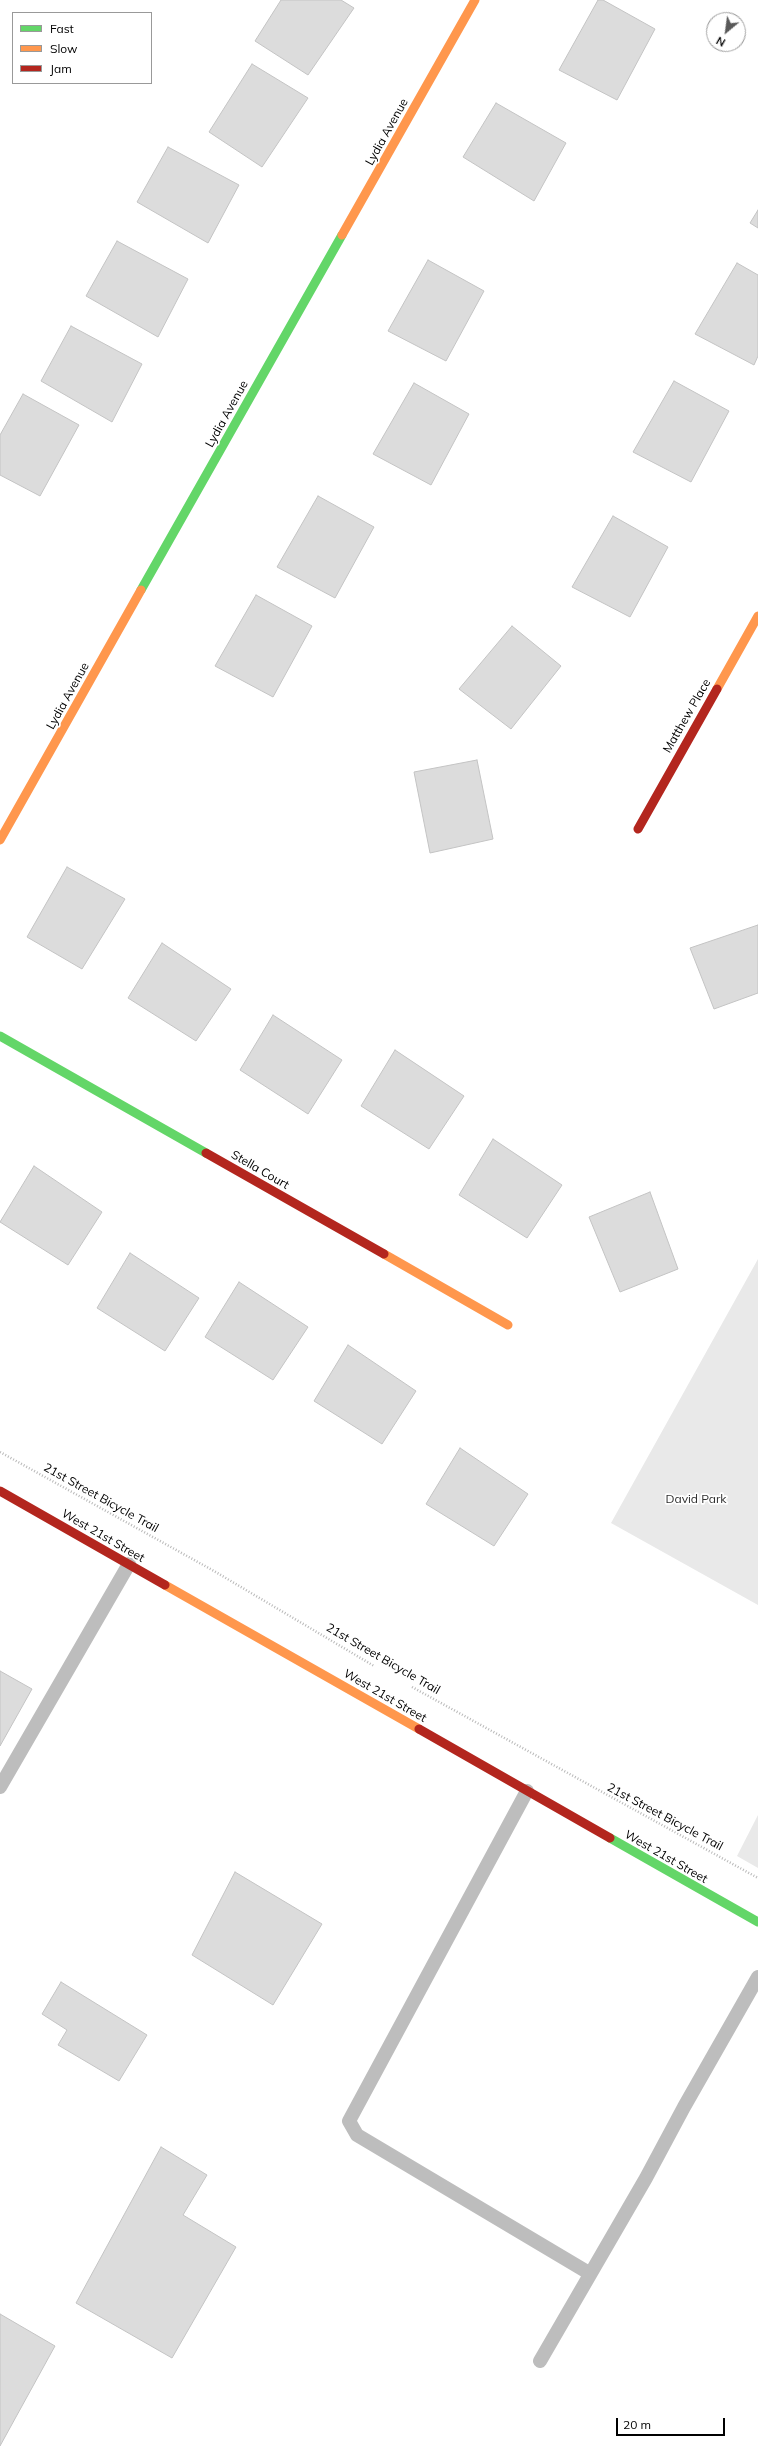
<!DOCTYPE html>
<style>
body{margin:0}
#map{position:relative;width:758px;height:2448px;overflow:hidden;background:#fff;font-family:Mulish,sans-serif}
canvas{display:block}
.legend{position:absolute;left:12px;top:12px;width:140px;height:72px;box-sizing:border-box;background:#fff;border:1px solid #999;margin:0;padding:5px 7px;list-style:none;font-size:12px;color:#000}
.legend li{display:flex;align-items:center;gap:8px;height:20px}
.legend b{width:20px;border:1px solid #999}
.north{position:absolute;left:706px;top:12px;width:40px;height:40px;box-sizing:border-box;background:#fff;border:1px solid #999;border-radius:50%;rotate:209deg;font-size:11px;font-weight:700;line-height:16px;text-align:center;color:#000}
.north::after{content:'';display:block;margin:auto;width:14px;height:18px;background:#595959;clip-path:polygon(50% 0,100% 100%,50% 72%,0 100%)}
.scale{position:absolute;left:616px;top:2418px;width:109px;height:18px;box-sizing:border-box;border:2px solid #000;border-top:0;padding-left:5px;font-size:12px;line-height:14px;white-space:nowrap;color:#000;-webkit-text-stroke:3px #fff;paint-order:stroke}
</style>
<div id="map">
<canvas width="758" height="2448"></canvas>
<ul class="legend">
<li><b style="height:5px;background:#63d668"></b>Fast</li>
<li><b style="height:5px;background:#ff974d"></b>Slow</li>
<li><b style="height:5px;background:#b3261e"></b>Jam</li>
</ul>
<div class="north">N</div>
<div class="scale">20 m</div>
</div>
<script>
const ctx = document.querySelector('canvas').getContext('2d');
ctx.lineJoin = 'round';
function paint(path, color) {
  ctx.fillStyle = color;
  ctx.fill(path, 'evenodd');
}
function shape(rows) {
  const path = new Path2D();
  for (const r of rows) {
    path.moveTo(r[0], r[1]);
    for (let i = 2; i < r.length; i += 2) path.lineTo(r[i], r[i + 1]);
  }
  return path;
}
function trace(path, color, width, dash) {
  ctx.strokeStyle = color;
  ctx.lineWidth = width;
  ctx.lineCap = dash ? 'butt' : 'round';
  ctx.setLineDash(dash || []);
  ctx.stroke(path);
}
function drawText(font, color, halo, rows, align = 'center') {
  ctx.font = font + ' Mulish,sans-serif';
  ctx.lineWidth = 3.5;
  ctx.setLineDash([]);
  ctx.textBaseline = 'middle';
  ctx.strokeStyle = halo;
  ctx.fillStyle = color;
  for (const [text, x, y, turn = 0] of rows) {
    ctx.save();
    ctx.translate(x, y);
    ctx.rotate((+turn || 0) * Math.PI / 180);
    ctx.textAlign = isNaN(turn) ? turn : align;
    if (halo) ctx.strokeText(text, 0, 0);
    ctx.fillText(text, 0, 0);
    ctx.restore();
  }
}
paint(shape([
 [758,1259,758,1605,611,1523],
 [758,1815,758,1868,737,1856]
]), '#e9e9e9');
const building = shape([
 [281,0,341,0,354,8,308,75,255,41,281,0],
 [598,0,603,0,655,29,617,100,559,70,598,0],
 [252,64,308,98,262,167,209,132,252,64],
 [496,103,566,143,534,201,463,157,496,103],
 [168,147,239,185,208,243,137,202,168,147],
 [758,210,758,228,750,223,758,210],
 [117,241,188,279,158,337,86,296,117,241],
 [428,260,484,291,446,361,388,331,428,260],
 [737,263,758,275,758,356,754,365,695,334,737,263],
 [71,326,142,364,112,422,41,381,71,326],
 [674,381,729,411,691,482,633,452,674,381],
 [414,383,469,414,431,485,373,454,414,383],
 [23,394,79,425,40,496,0,475,0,435,23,394],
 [318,496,374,527,335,598,277,567,318,496],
 [613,516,668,547,630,617,572,587,613,516],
 [256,595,312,626,273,697,215,666,256,595],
 [512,626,561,666,511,729,459,689,512,626],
 [477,760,493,839,430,853,414,772,477,760],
 [67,867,125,899,82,969,27,937,67,867],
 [758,925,758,993,714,1009,690,948,758,925],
 [162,943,231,989,196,1041,128,998,162,943],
 [273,1015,342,1060,308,1114,240,1070,273,1015],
 [395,1050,464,1096,429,1149,361,1106,395,1050],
 [493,1139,562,1185,527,1238,459,1195,493,1139],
 [34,1166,102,1212,68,1265,0,1222,34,1166],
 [650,1192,678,1269,620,1292,589,1217,650,1192],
 [130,1253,199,1298,165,1351,97,1308,130,1253],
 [239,1282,308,1327,273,1380,205,1337,239,1282],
 [348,1345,416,1391,382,1444,314,1401,348,1345],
 [460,1448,528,1494,494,1546,426,1504,460,1448],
 [0,1671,32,1689,0,1746,0,1671],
 [235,1872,322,1924,273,2005,192,1955,235,1872],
 [61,1982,147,2035,119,2081,58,2045,67,2030,42,2014,61,1982],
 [161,2147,207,2175,183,2215,236,2247,172,2358,76,2303,161,2147],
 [0,2314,55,2346,0,2446,0,2314]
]);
paint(building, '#dcdcdc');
trace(building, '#c4c4c4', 1);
trace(shape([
 [0,1452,214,1571,374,1666],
 [412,1687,758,1878]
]), '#b8b8b8', 2.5, [1, 2]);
trace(shape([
 [0,1787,129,1564],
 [527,1791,349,2121,357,2135,589,2273],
 [540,2361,646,2178,684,2107,758,1977]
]), '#bdbdbd', 14);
trace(shape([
 [141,590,342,235],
 [0,1036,206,1153],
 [610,1838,758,1922]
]), '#63d668', 9);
trace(shape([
 [342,235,475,0],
 [717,689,758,616],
 [0,840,141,590],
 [384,1254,508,1325],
 [165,1585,419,1729]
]), '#ff974d', 9);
trace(shape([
 [638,829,717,689],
 [206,1153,384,1254],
 [0,1491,165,1585],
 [419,1729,610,1838]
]), '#b3261e', 9);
drawText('12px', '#000', '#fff', [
 ["Lydia Avenue",387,132,-61],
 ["Lydia Avenue",227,414,-61],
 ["Lydia Avenue",68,696,-61],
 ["Matthew Place",687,716,-60],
 ["Stella Court",260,1170,30],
 ["21st Street Bicycle Trail",101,1498,29],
 ["West 21st Street",103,1536,30],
 ["21st Street Bicycle Trail",383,1659,30],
 ["West 21st Street",385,1696,30],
 ["21st Street Bicycle Trail",665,1817,28],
 ["West 21st Street",666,1857,30]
]);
drawText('12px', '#2e2e2e', '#fff', [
 ["David Park",696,1499]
]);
</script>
